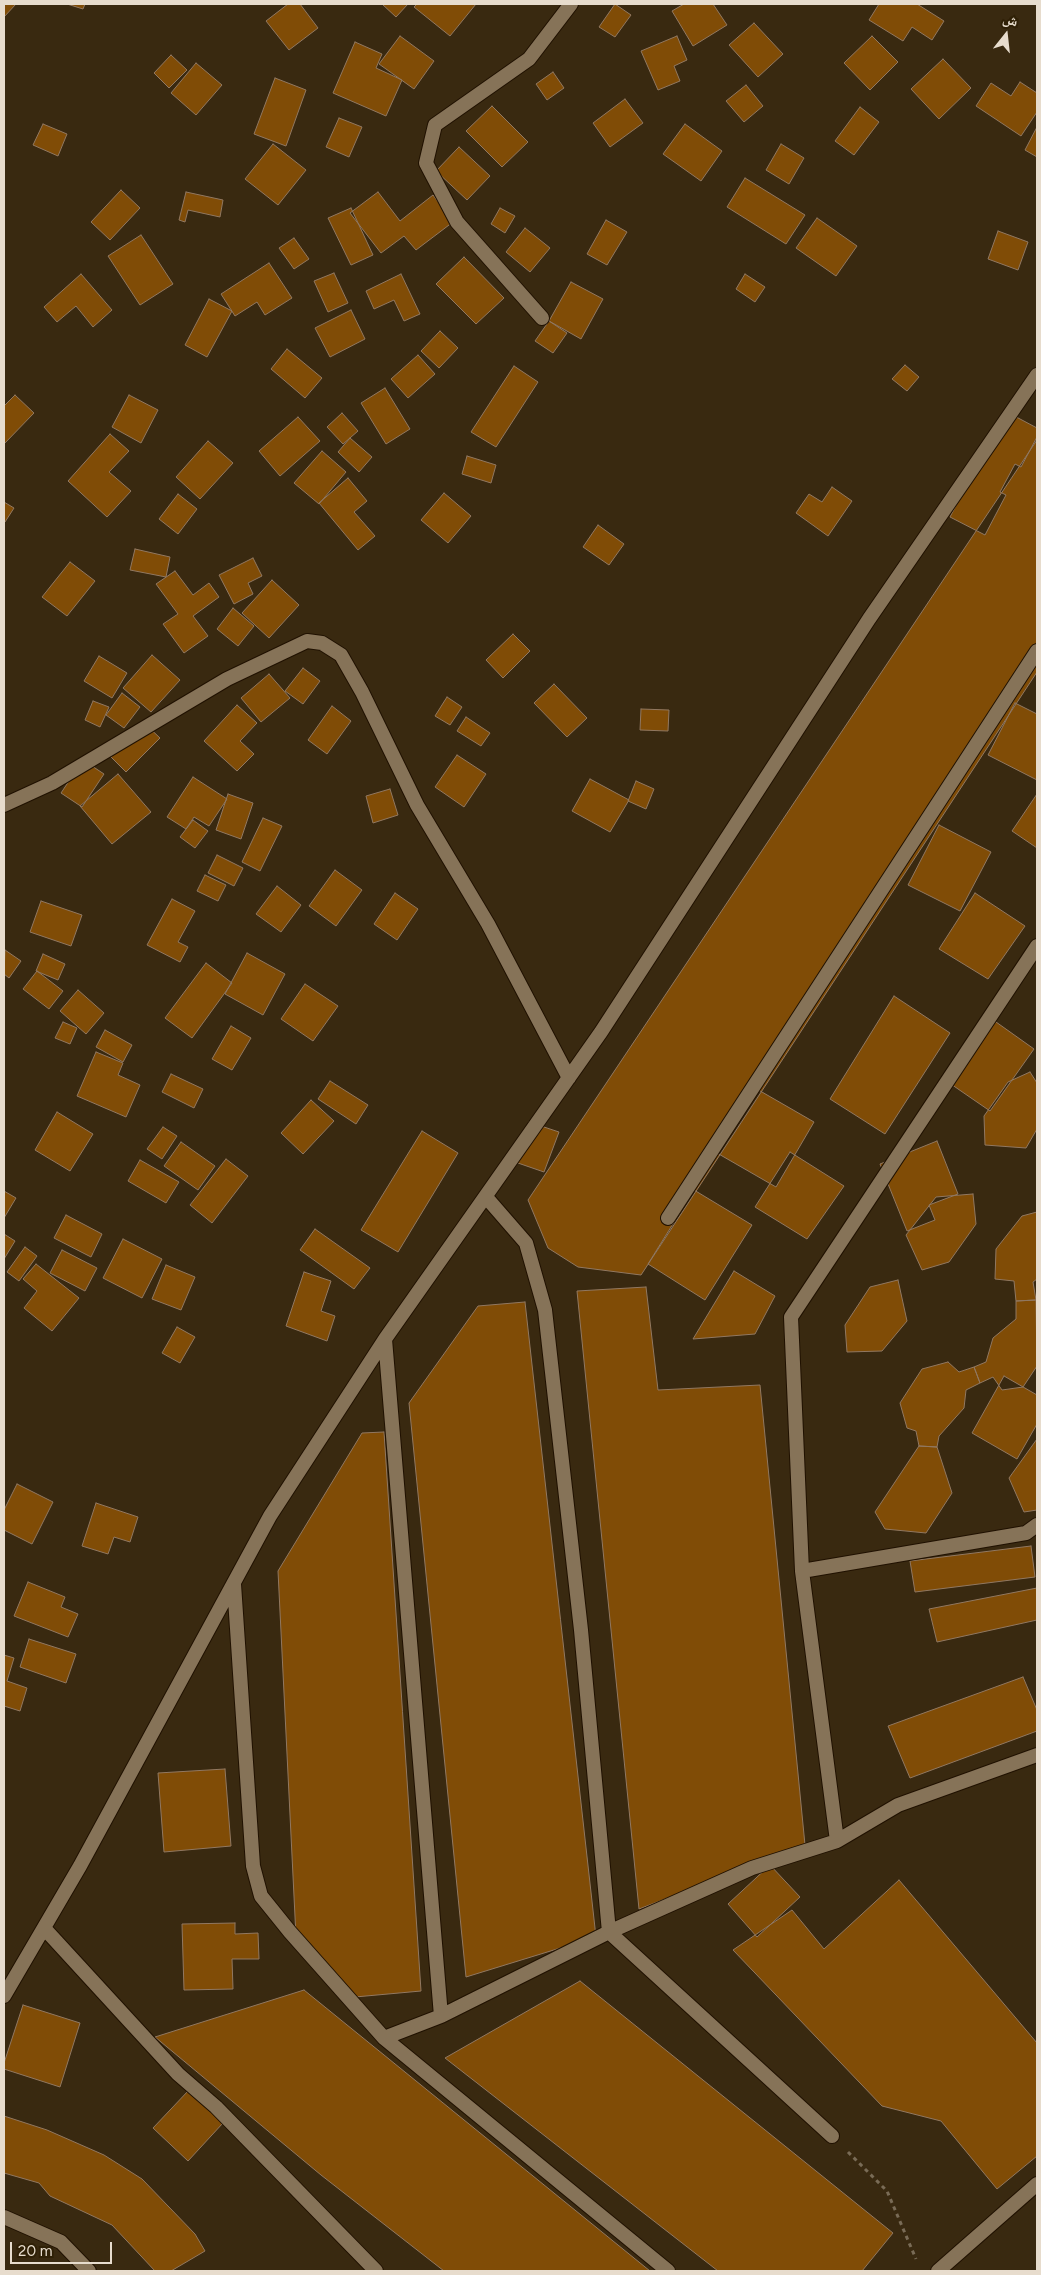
<!DOCTYPE html>
<meta charset="utf-8">
<style>
body{margin:0}
#map{position:relative;width:1041px;height:2275px;overflow:hidden;background:#392910;font-family:Figtree,"Noto Naskh Arabic",sans-serif}
canvas{display:block}
.frame{position:absolute;inset:0;border:5px solid #e7dccd;pointer-events:none}
.north{position:absolute;left:981px;top:10px;width:50px;height:50px;-webkit-text-stroke:4px #2f2006;paint-order:stroke;rotate:16deg;font-size:14px;font-weight:700;line-height:20px;text-align:center;color:#e7dccd}
.north::after{content:'';display:block;margin:auto;width:18px;height:22px;background:#e7dccd;clip-path:polygon(50% 0,100% 100%,50% 72%,0 100%)}
.scale{position:absolute;left:10px;top:2242px;width:102px;height:22px;box-sizing:border-box;border:2px solid #e7dccd;border-top:0;padding-left:6px;font-size:15px;line-height:18px;white-space:nowrap;color:#e7dccd;-webkit-text-stroke:4px #2f2006;paint-order:stroke}
</style>
<div id="map">
<canvas width="1041" height="2275"></canvas>
<div class="frame"></div>
<div class="north">ش</div>
<div class="scale">20 m</div>
</div>
<script>
const ctx = document.querySelector('canvas').getContext('2d');
ctx.lineJoin = 'round';
function paint(path, color) {
  ctx.fillStyle = color;
  ctx.fill(path, 'evenodd');
}
function shape(rows) {
  const path = new Path2D();
  for (const r of rows) {
    path.moveTo(r[0], r[1]);
    for (let i = 2; i < r.length; i += 2) path.lineTo(r[i], r[i + 1]);
  }
  return path;
}
function trace(path, color, width, dash) {
  ctx.strokeStyle = color;
  ctx.lineWidth = width;
  ctx.lineCap = dash ? 'butt' : 'round';
  ctx.setLineDash(dash || []);
  ctx.stroke(path);
}
const building = shape([
 [4,4,16,4,4,17,4,4],
 [67,4,85,4,83,9,67,4],
 [288,4,300,4,318,28,289,50,266,21,288,4],
 [382,4,408,4,396,17,382,4],
 [417,4,476,4,450,36,414,7,417,4],
 [615,4,631,15,615,37,599,27,615,4],
 [684,4,713,4,727,25,693,46,672,11,684,4],
 [879,4,917,4,944,21,932,40,912,27,903,41,869,20,879,4],
 [754,23,783,54,758,77,729,45,754,23],
 [400,36,434,61,414,89,379,64,400,36],
 [677,36,687,60,674,66,680,81,658,90,641,51,677,36],
 [872,36,898,62,870,90,844,63,872,36],
 [355,42,382,54,376,68,402,80,386,116,333,93,355,42],
 [171,55,187,70,169,88,154,73,171,55],
 [943,59,971,88,939,119,911,89,943,59],
 [196,63,222,85,196,115,171,93,196,63],
 [553,72,564,88,547,100,536,84,553,72],
 [275,78,306,90,286,146,254,134,275,78],
 [1020,82,1037,93,1037,112,1021,136,976,106,991,83,1011,96,1020,82],
 [746,85,763,106,744,122,726,101,746,85],
 [625,99,643,123,610,147,593,123,625,99],
 [492,106,528,142,502,167,466,131,492,106],
 [860,107,879,122,854,155,835,141,860,107],
 [339,118,362,127,349,157,326,147,339,118],
 [43,124,67,134,58,156,33,145,43,124],
 [685,124,722,151,701,181,663,154,685,124],
 [1037,127,1037,157,1025,150,1037,127],
 [273,144,306,170,278,205,245,179,273,144],
 [781,144,804,158,789,184,766,170,781,144],
 [459,147,490,176,467,200,436,171,459,147],
 [745,178,805,215,786,244,727,207,745,178],
 [121,190,140,208,110,240,91,222,121,190],
 [186,192,223,200,220,217,188,210,185,222,179,220,186,192],
 [378,192,400,221,433,195,453,222,416,250,404,236,381,253,350,213,378,192],
 [351,208,373,255,351,265,328,218,351,208],
 [500,208,515,216,505,233,491,224,500,208],
 [817,218,857,246,836,276,796,248,817,218],
 [606,220,627,232,607,265,587,254,606,220],
 [525,228,550,248,530,272,506,252,525,228],
 [998,231,1028,242,1018,270,988,259,998,231],
 [141,235,173,284,140,305,108,256,141,235],
 [294,238,309,259,294,269,279,248,294,238],
 [464,257,504,298,476,324,436,284,464,257],
 [269,263,292,298,265,315,257,302,235,316,221,294,269,263],
 [334,273,348,303,328,312,314,281,334,273],
 [81,274,112,310,93,327,76,306,57,322,44,307,81,274],
 [401,274,420,314,404,321,394,300,374,309,366,291,401,274],
 [745,274,765,287,755,302,736,289,745,274],
 [571,282,603,299,581,339,549,321,571,282],
 [209,299,232,311,207,357,185,345,209,299],
 [351,310,365,339,330,357,315,328,351,310],
 [549,321,567,333,553,353,535,341,549,321],
 [440,331,458,348,439,368,421,351,440,331],
 [287,349,322,378,305,398,271,369,287,349],
 [418,355,435,374,408,398,391,379,418,355],
 [905,365,919,377,907,391,892,379,905,365],
 [514,366,538,382,496,447,471,432,514,366],
 [385,388,410,429,386,444,361,403,385,388],
 [15,395,34,413,4,444,4,406,15,395],
 [129,395,158,410,141,443,112,427,129,395],
 [1005,411,1037,428,1037,437,1021,467,1015,464,1000,492,1006,495,985,535,950,517,1005,411],
 [342,413,358,431,343,444,327,427,342,413],
 [298,417,320,441,280,476,259,451,298,417],
 [110,434,129,451,109,472,131,491,107,517,68,481,110,434],
 [350,438,372,457,359,472,338,452,350,438],
 [1037,440,1037,672,641,1275,578,1267,548,1248,528,1200,1037,440],
 [208,441,233,463,200,499,176,477,208,441],
 [322,451,346,472,319,504,294,483,322,451],
 [467,456,496,465,491,483,462,474,467,456],
 [348,478,367,501,354,512,375,536,358,550,319,503,348,478],
 [832,487,852,501,828,536,796,513,809,494,822,502,832,487],
 [444,493,471,516,448,543,421,520,444,493],
 [178,494,197,509,178,534,159,519,178,494],
 [4,502,14,508,5,522,4,522,4,502],
 [598,525,624,544,609,565,583,547,598,525],
 [135,549,170,557,166,577,130,570,135,549],
 [253,558,262,576,248,583,253,594,234,604,219,575,253,558],
 [70,562,95,581,67,616,42,597,70,562],
 [175,571,193,595,209,583,219,597,193,616,208,636,184,653,163,624,178,614,156,584,175,571],
 [272,580,299,605,269,638,242,613,272,580],
 [233,608,254,626,238,646,217,629,233,608],
 [513,634,530,651,503,678,486,660,513,634],
 [152,655,180,680,151,712,123,688,152,655],
 [99,656,127,673,112,698,84,681,99,656],
 [303,668,320,681,303,704,285,691,303,668],
 [269,674,290,698,261,722,241,698,269,674],
 [554,684,587,718,567,737,534,703,554,684],
 [122,693,140,707,124,728,106,715,122,693],
 [447,697,462,707,450,725,435,716,447,697],
 [93,701,109,707,100,727,85,720,93,701],
 [1015,703,1037,714,1037,780,988,755,1015,703],
 [237,705,257,723,240,741,254,754,237,771,204,741,237,705],
 [332,706,351,721,327,754,308,740,332,706],
 [641,709,669,710,668,731,640,730,641,709],
 [466,717,490,733,481,746,457,731,466,717],
 [143,722,160,738,126,772,110,756,143,722],
 [457,755,486,774,464,807,435,787,457,755],
 [83,760,104,774,82,807,61,793,83,760],
 [118,774,151,812,112,844,80,806,118,774],
 [193,777,227,799,209,826,194,817,186,829,167,817,193,777],
 [590,779,629,800,610,832,572,811,590,779],
 [636,781,654,789,646,809,628,801,636,781],
 [390,789,398,815,373,823,366,796,390,789],
 [228,794,253,803,241,839,216,830,228,794],
 [1037,794,1037,848,1012,831,1037,794],
 [263,818,282,826,260,871,242,862,263,818],
 [193,820,208,831,195,848,180,837,193,820],
 [939,825,991,852,960,911,908,885,939,825],
 [217,855,243,868,234,886,208,873,217,855],
 [335,870,362,890,336,926,309,906,335,870],
 [205,875,226,885,218,901,197,891,205,875],
 [277,886,301,905,281,932,256,914,277,886],
 [395,893,418,909,397,940,374,924,395,893],
 [975,893,1025,926,988,979,939,949,975,893],
 [172,899,195,911,178,942,188,947,180,962,147,945,172,899],
 [41,901,82,915,71,946,30,932,41,901],
 [5,950,21,961,9,978,4,974,5,950],
 [247,953,285,974,263,1015,225,994,247,953],
 [43,954,65,964,58,980,36,971,43,954],
 [206,963,232,983,192,1038,165,1018,206,963],
 [37,971,63,991,49,1009,23,989,37,971],
 [305,984,338,1006,313,1041,281,1019,305,984],
 [78,990,104,1013,86,1034,60,1011,78,990],
 [894,996,950,1033,885,1134,830,1099,894,996],
 [989,1017,1034,1049,990,1111,945,1080,989,1017],
 [63,1022,77,1028,70,1044,55,1038,63,1022],
 [231,1026,251,1038,232,1070,212,1059,231,1026],
 [105,1030,132,1045,123,1062,96,1047,105,1030],
 [96,1052,123,1063,118,1075,140,1085,126,1117,77,1096,96,1052],
 [1030,1072,1037,1083,1037,1129,1026,1148,985,1145,984,1116,1008,1082,1030,1072],
 [171,1074,203,1089,194,1108,162,1092,171,1074],
 [330,1081,368,1105,356,1124,318,1099,330,1081],
 [755,1088,814,1122,776,1187,717,1153,755,1088],
 [311,1100,334,1121,303,1154,281,1133,311,1100],
 [57,1112,93,1134,70,1171,35,1150,57,1112],
 [529,1122,559,1132,544,1172,515,1162,529,1122],
 [163,1127,177,1136,162,1159,147,1149,163,1127],
 [422,1131,458,1153,398,1252,361,1230,422,1131],
 [937,1141,958,1194,929,1205,935,1220,907,1231,880,1164,937,1141],
 [181,1142,215,1166,198,1190,164,1166,181,1142],
 [790,1152,844,1186,807,1239,755,1207,790,1152],
 [226,1159,248,1176,212,1223,190,1205,226,1159],
 [140,1160,179,1182,166,1203,128,1181,140,1160],
 [694,1190,752,1225,705,1300,648,1264,694,1190],
 [4,1191,16,1198,4,1218,4,1191],
 [973,1194,976,1224,949,1262,922,1270,906,1235,936,1197,973,1194],
 [1037,1212,1037,1279,1033,1282,1036,1300,1016,1301,1014,1281,995,1279,996,1249,1022,1216,1037,1212],
 [66,1215,102,1234,91,1257,54,1238,66,1215],
 [315,1229,370,1268,354,1289,300,1250,315,1229],
 [4,1234,15,1241,4,1259,4,1234],
 [123,1239,162,1259,142,1298,103,1278,123,1239],
 [25,1247,37,1256,19,1281,7,1272,25,1247],
 [62,1250,97,1268,85,1291,50,1273,62,1250],
 [36,1264,79,1298,52,1331,24,1308,37,1291,23,1279,36,1264],
 [166,1265,195,1277,181,1310,152,1299,166,1265],
 [734,1271,775,1296,755,1334,693,1339,734,1271],
 [304,1272,331,1281,321,1311,335,1316,327,1341,286,1326,304,1272],
 [898,1280,907,1321,882,1351,847,1352,845,1325,870,1287,898,1280],
 [646,1287,658,1390,760,1385,805,1845,639,1909,577,1291,646,1287],
 [1036,1300,1037,1366,1023,1387,1002,1390,993,1377,980,1383,974,1367,986,1362,993,1338,1016,1319,1016,1301,1036,1300],
 [525,1302,596,1937,466,1977,409,1403,478,1306,525,1302],
 [177,1327,195,1337,180,1363,162,1353,177,1327],
 [948,1362,959,1372,974,1367,980,1383,966,1390,964,1408,939,1436,937,1447,919,1446,916,1431,907,1428,900,1403,922,1369,948,1362],
 [1004,1376,1037,1395,1037,1424,1017,1459,972,1433,1004,1376],
 [384,1432,421,1991,355,1997,296,1937,278,1571,362,1433,384,1432],
 [1037,1439,1037,1510,1024,1512,1009,1478,1037,1439],
 [919,1446,937,1447,952,1493,926,1533,885,1529,875,1512,919,1446],
 [17,1484,53,1502,32,1544,4,1530,4,1510,17,1484],
 [96,1503,138,1517,130,1542,114,1537,108,1554,82,1546,96,1503],
 [1031,1546,1035,1577,915,1592,910,1561,1031,1546],
 [28,1582,65,1597,61,1607,78,1614,68,1637,14,1616,28,1582],
 [1037,1588,1037,1620,937,1642,929,1609,1037,1588],
 [29,1639,76,1654,66,1683,20,1667,29,1639],
 [4,1655,14,1658,7,1681,27,1688,20,1711,4,1706,4,1655],
 [1023,1677,1037,1710,1037,1731,910,1778,888,1726,1023,1677],
 [225,1769,231,1846,164,1852,158,1773,225,1769],
 [770,1865,800,1897,757,1937,728,1904,770,1865],
 [899,1880,1037,2043,1037,2156,997,2189,941,2121,882,2106,733,1950,792,1910,824,1949,899,1880],
 [235,1923,235,1934,258,1933,259,1959,232,1959,233,1989,184,1990,182,1924,235,1923],
 [580,1981,893,2233,862,2271,718,2271,445,2058,580,1981],
 [304,1990,650,2271,444,2271,321,2175,155,2037,304,1990],
 [23,2005,80,2023,60,2087,4,2069,4,2063,23,2005],
 [189,2090,223,2123,188,2161,153,2128,189,2090],
 [4,2116,47,2130,104,2155,142,2179,195,2234,205,2251,171,2271,155,2271,112,2225,50,2196,39,2183,4,2173,4,2116]
]);
paint(building, '#804c06');
trace(building, '#917861', 1);
const minor = shape([
 [542,318,457,222,426,163,435,125,529,59,571,4],
 [4,805,52,783,227,679,307,641,322,643,341,655,362,692,417,805,488,924,569,1078],
 [486,1197,526,1243,545,1310,581,1630,609,1932,832,2136],
 [668,1218,1037,651],
 [385,1339,441,2016],
 [802,1571,791,1317,1037,946],
 [234,1584,253,1866,261,1896,290,1932,384,2038,668,2271],
 [837,1841,802,1571,1026,1533,1037,1525],
 [44,1928,178,2074,216,2107,376,2271],
 [4,1996,80,1866,270,1516,385,1339,601,1032,869,619,1037,375],
 [384,2038,441,2016,609,1932,752,1868,837,1841,898,1805,1037,1755],
 [4,2217,61,2242,89,2271],
 [938,2271,1037,2184]
]);
trace(minor, '#201100', 16);
trace(shape([
 [848,2152,887,2191,916,2259]
]), '#796b56', 3, [4, 4]);
trace(minor, '#867358', 14);
</script>
